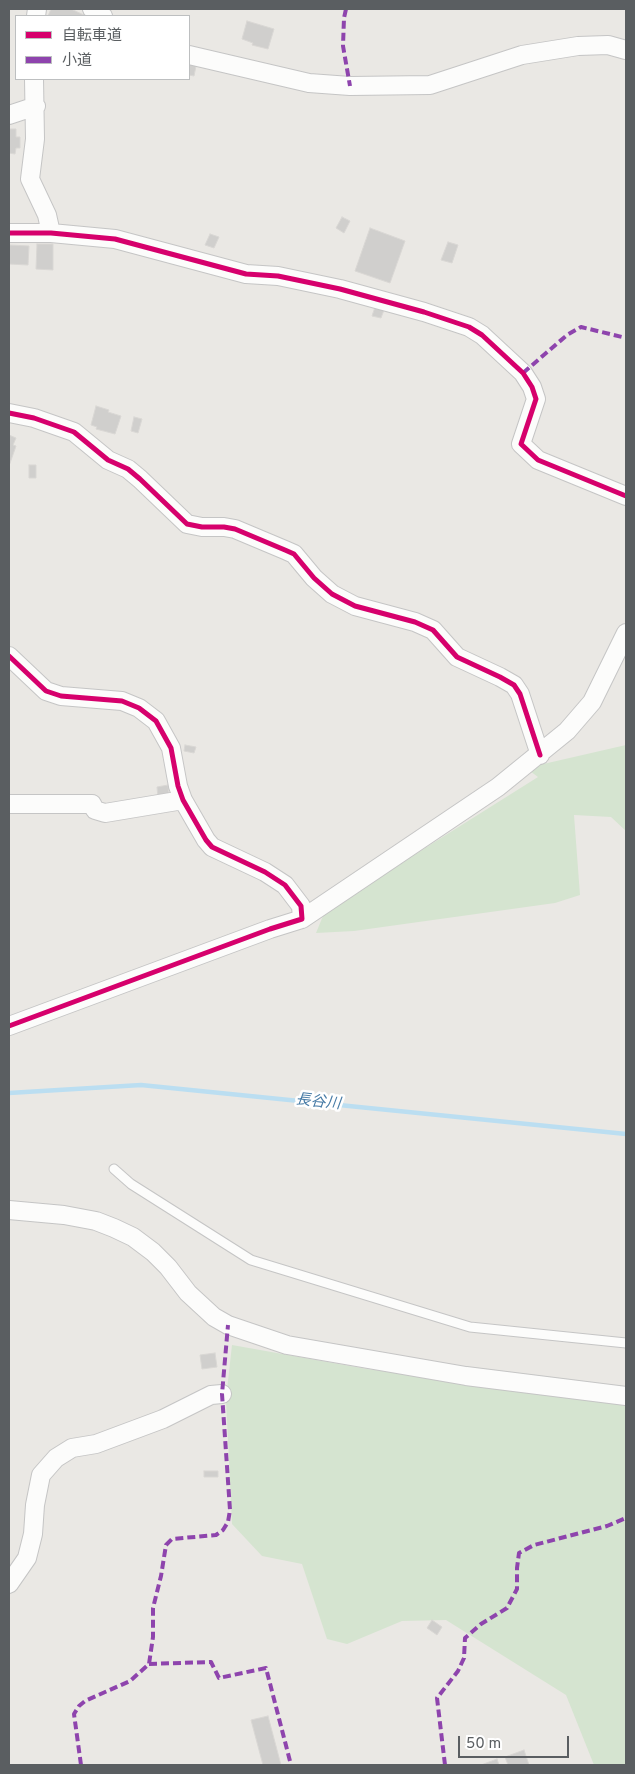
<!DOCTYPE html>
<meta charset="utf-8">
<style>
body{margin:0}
#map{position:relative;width:635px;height:1774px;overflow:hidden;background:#eae8e4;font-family:Overpass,"Noto Sans JP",sans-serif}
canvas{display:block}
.frame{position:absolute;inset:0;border:10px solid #5a5e61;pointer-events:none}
.legend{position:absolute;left:15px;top:15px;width:175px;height:65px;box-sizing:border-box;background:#fff;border:1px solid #bdbfc0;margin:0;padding:6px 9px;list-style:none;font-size:15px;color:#5a5e61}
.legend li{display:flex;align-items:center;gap:10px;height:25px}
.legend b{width:25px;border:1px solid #bdbfc0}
.scale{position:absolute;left:458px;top:1736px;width:111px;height:22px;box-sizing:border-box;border:2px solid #5a5e61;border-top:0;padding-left:6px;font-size:15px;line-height:18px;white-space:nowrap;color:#5a5e61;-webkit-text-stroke:4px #fff;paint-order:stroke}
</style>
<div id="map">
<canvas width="635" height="1774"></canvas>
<div class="frame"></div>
<ul class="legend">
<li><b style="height:6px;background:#d6006c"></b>自転車道</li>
<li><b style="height:6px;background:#8e44ad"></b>小道</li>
</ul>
<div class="scale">50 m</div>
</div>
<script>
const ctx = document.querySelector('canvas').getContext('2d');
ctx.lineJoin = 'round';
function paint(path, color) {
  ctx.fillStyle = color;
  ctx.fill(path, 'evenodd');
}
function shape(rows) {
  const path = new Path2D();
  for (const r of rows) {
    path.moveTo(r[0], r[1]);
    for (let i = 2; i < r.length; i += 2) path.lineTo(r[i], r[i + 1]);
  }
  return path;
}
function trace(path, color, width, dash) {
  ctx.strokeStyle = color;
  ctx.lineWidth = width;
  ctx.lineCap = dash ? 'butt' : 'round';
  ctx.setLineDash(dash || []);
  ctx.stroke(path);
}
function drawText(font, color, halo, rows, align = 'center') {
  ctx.font = font + ' Overpass,"Noto Sans JP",sans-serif';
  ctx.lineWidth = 5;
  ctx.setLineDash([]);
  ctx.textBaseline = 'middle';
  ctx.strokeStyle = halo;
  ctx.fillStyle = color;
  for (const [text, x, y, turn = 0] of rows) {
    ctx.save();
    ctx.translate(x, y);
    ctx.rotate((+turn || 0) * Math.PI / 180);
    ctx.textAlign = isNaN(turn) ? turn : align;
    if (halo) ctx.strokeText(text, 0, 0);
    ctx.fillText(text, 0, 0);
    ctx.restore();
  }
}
paint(shape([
 [626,745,626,831,611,817,574,815,580,895,555,903,354,931,316,933,325,911,538,777,526,768],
 [232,1345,367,1369,566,1395,626,1406,626,1765,594,1765,566,1695,446,1620,402,1621,347,1644,327,1639,302,1564,262,1556,232,1524,226,1399]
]), '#d5e4d0');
trace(shape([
 [9,1093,141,1085,626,1134]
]), '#bbdef1', 4.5);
const building = shape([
 [51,9,71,9,86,16,48,16,51,9],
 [247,21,274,29,268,49,252,45,253,43,242,39,247,21],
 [189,64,196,66,194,76,189,75,189,64],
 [9,129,16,129,16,137,20,137,20,148,16,148,15,154,9,153,9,129],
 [342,217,350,221,344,233,336,228,342,217],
 [370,228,405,241,390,283,355,271,370,228],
 [210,234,219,237,214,248,205,245,210,234],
 [448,242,458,245,452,263,441,260,448,242],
 [37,244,53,244,53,270,36,269,37,244],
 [9,245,29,246,28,265,9,264,9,245],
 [375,307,384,310,381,318,372,316,375,307],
 [96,406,109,410,108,412,121,416,115,434,96,429,97,427,91,425,96,406],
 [134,417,142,419,138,433,131,431,134,417],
 [9,435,16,438,13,445,16,446,9,466,9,435],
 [29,465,36,465,36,478,29,478,29,465],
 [185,745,196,747,194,753,184,751,185,745],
 [168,785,169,797,158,798,157,787,168,785],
 [215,1353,217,1367,202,1369,200,1355,215,1353],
 [204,1471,218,1471,218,1477,204,1477,204,1471],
 [432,1620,442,1627,437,1635,427,1628,432,1620],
 [268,1716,281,1765,263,1765,251,1720,268,1716],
 [524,1750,529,1765,508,1765,505,1757,524,1750],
 [497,1759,499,1765,481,1765,497,1759]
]);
paint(building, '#d0cfcd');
trace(building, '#d9d7d4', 1);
const lane = shape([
 [114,1169,131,1184,251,1260,470,1327,626,1343]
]);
const street = shape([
 [92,9,103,16],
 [36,16,37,9],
 [189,55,309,83,350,86,430,85,522,55,578,46,608,45,626,50],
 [34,79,35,139,30,179,47,215,51,233],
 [9,115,36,106],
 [9,233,51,233,115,239,246,274,278,276,340,289,424,312,469,327,482,335,523,373,532,387,536,399,521,444,538,460,626,496],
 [9,413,34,418,74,432,108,460,128,469,140,479,187,524,202,527,224,527,235,529,285,550,294,554,314,578,332,594,355,606,415,622,433,630,457,657,500,677,514,685,520,694,540,755],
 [9,656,46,691,61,696,122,701,139,708,156,721,171,748,178,786,183,800,206,840,212,847,265,872,285,885,301,906,302,919,270,929,9,1026],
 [9,804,92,804,95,810,105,813,183,800],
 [302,919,498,787,567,731,592,702,626,633],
 [9,1210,64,1215,96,1221,114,1228,133,1237,153,1252,168,1267,188,1293,214,1317,228,1325,287,1345,466,1376,626,1396],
 [9,1584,27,1558,33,1534,35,1505,41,1475,56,1458,72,1448,96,1444,163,1419,211,1395,222,1394]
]);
trace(lane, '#c5c5c5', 11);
trace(street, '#c5c5c5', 20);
trace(lane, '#fcfcfb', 9);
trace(street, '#fcfcfb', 18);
trace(shape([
 [346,9,344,18,343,46,350,86],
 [523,373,567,335,581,327,626,338],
 [149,1664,211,1662,219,1678,266,1668,291,1765],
 [81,1765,74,1714,79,1706,85,1701,130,1681,149,1664,153,1637,153,1608,161,1576,166,1545,172,1539,216,1535,223,1530,228,1522,230,1510,222,1394,228,1325],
 [445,1765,437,1698,458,1671,464,1658,465,1638,481,1624,507,1608,517,1589,517,1568,519,1553,534,1545,607,1526,626,1518]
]), '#8e44ad', 4, [8, 4]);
trace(shape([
 [9,233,51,233,115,239,246,274,278,276,340,289,424,312,469,327,482,335,523,373,532,387,536,399,521,444,538,460,626,496],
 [9,413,34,418,74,432,108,460,128,469,140,479,187,524,202,527,224,527,235,529,285,550,294,554,314,578,332,594,355,606,415,622,433,630,457,657,500,677,514,685,520,694,540,755],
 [9,656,46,691,61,696,122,701,139,708,156,721,171,748,178,786,183,800,206,840,212,847,265,872,285,885,301,906,302,919,270,929,9,1026]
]), '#d6006c', 5);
drawText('italic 15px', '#477ba6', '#fff', [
 ["長谷川",318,1103,6]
]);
</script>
